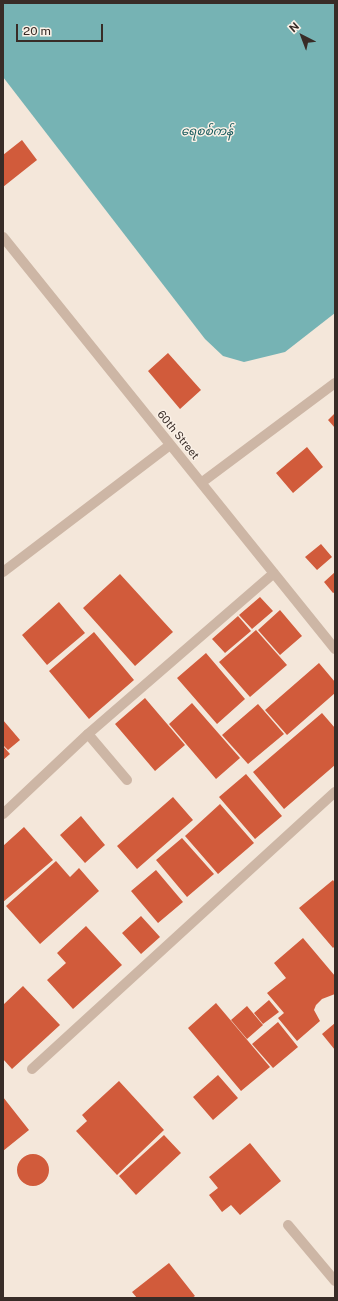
<!DOCTYPE html>
<meta charset="utf-8">
<style>
body{margin:0}
#map{position:relative;width:338px;height:1301px;overflow:hidden;background:#f4e7da;font-family:"Public Sans",sans-serif}
canvas{display:block}
.frame{position:absolute;inset:0;border:4px solid #382c27;pointer-events:none}
.north{position:absolute;left:282px;top:16px;width:40px;height:40px;-webkit-text-stroke:3px #fbf1e7;paint-order:stroke;rotate:318deg;font-size:11px;font-weight:700;line-height:16px;text-align:center;color:#382c27}
.north::after{content:'';display:block;margin:auto;width:14px;height:18px;background:#382c27;clip-path:polygon(50% 0,100% 100%,50% 72%,0 100%)}
.scale{position:absolute;left:16px;top:24px;width:87px;height:18px;box-sizing:border-box;border:2px solid #382c27;border-top:0;padding-left:5px;font-size:12px;line-height:14px;white-space:nowrap;color:#382c27;-webkit-text-stroke:3px #fbf1e7;paint-order:stroke}
</style>
<div id="map">
<canvas width="338" height="1301"></canvas>
<div class="frame"></div>
<div class="north">N</div>
<div class="scale">20 m</div>
</div>
<script>
const ctx = document.querySelector('canvas').getContext('2d');
ctx.lineJoin = 'round';
function paint(path, color) {
  ctx.fillStyle = color;
  ctx.fill(path, 'evenodd');
}
function shape(rows) {
  const path = new Path2D();
  for (const r of rows) {
    if (r.length === 3) {
      path.moveTo(r[0] + r[2], r[1]);
      path.arc(r[0], r[1], r[2], 0, 2 * Math.PI);
      continue;
    }
    path.moveTo(r[0], r[1]);
    for (let i = 2; i < r.length; i += 2) path.lineTo(r[i], r[i + 1]);
  }
  return path;
}
function trace(path, color, width, dash) {
  ctx.strokeStyle = color;
  ctx.lineWidth = width;
  ctx.lineCap = dash ? 'butt' : 'round';
  ctx.setLineDash(dash || []);
  ctx.stroke(path);
}
function drawText(font, color, halo, rows, align = 'center') {
  ctx.font = font + ' "Public Sans","Noto Sans Myanmar",sans-serif';
  ctx.lineWidth = 3;
  ctx.setLineDash([]);
  ctx.textBaseline = 'middle';
  ctx.strokeStyle = halo;
  ctx.fillStyle = color;
  for (const [text, x, y, turn = 0] of rows) {
    ctx.save();
    ctx.translate(x, y);
    ctx.rotate((+turn || 0) * Math.PI / 180);
    ctx.textAlign = isNaN(turn) ? turn : align;
    if (halo) ctx.strokeText(text, 0, 0);
    ctx.fillText(text, 0, 0);
    ctx.restore();
  }
}
paint(shape([
 [3,3,335,3,335,313,285,352,244,362,223,356,205,339,3,77]
]), '#76b3b4');
paint(shape([
 [22,140,37,160,3,187,3,155],
 [168,353,201,390,180,409,148,371],
 [335,413,335,428,328,420],
 [307,447,323,467,293,493,276,473],
 [321,544,332,557,317,570,305,557],
 [335,572,335,592,333,593,324,582],
 [120,574,173,632,135,666,83,608],
 [260,597,273,611,252,629,239,615],
 [59,602,85,633,47,665,22,635],
 [280,610,302,636,280,655,258,630],
 [238,616,251,631,225,653,212,639],
 [256,630,287,665,250,697,219,662],
 [94,632,134,680,89,719,49,671],
 [206,653,245,699,217,724,177,678],
 [319,663,335,682,335,693,287,735,265,710],
 [145,698,185,745,155,771,115,724],
 [192,703,240,758,216,779,169,724],
 [258,704,284,734,248,764,222,735],
 [322,713,335,728,335,765,284,809,253,772],
 [3,720,20,740,8,750,3,745],
 [3,746,10,754,3,760],
 [246,774,282,816,255,839,219,797],
 [173,797,193,820,137,869,117,846],
 [220,804,254,843,218,874,185,836],
 [81,816,105,845,85,863,60,835],
 [24,827,53,860,3,902,3,846],
 [182,838,214,874,187,897,156,860],
 [56,861,70,877,79,868,99,891,40,944,6,906],
 [156,870,183,902,158,923,131,891],
 [333,880,335,883,335,946,333,948,299,908],
 [141,916,160,937,141,954,122,933],
 [86,926,122,965,73,1009,47,980,66,963,57,953],
 [303,938,335,976,335,994,322,999,316,1005,314,1010,320,1021,297,1041,278,1018,284,1013,267,993,286,978,274,963],
 [23,986,60,1025,12,1069,3,1059,3,1005],
 [269,1000,279,1012,263,1024,254,1013],
 [216,1003,270,1067,241,1091,188,1028],
 [247,1006,263,1025,247,1039,231,1020],
 [278,1022,298,1047,273,1068,252,1044],
 [335,1023,335,1050,322,1034],
 [218,1075,238,1098,213,1120,193,1097],
 [119,1081,164,1130,117,1175,76,1131,87,1121,82,1115],
 [3,1097,29,1130,3,1151],
 [164,1135,181,1153,136,1195,119,1176],
 [250,1143,281,1181,240,1215,231,1205,222,1212,209,1195,218,1188,209,1177],
 [33,1170,16],
 [169,1263,195,1296,192,1298,137,1298,132,1292]
]), '#d15b3b');
trace(shape([
 [88,734,127,780],
 [288,1225,335,1281]
]), '#cdb6a5', 10);
trace(shape([
 [3,237,335,649],
 [201,483,335,383],
 [3,572,170,445],
 [3,814,88,734,274,573],
 [32,1069,335,792]
]), '#cdb6a5', 10);
drawText('11px', '#382c27', '#fbf1e7', [
 ["60th Street",178,435,51]
]);
drawText('italic 12px', '#185b5d', '#fbf1e7', [
 ["ရေစစ်ကန်",207,131]
]);
</script>
